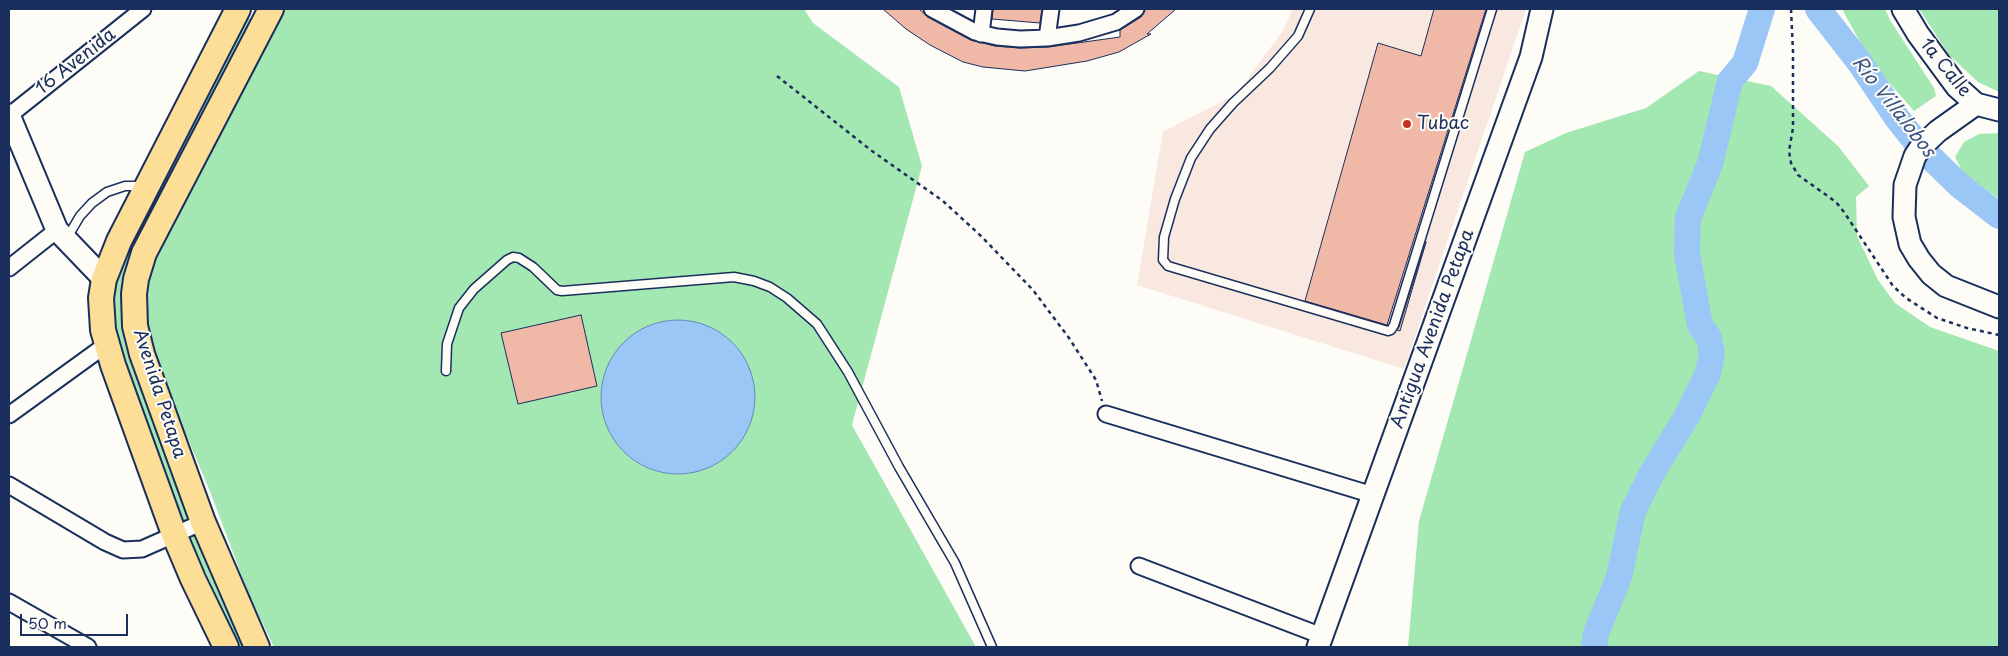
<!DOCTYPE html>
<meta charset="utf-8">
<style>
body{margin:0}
#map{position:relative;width:2008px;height:656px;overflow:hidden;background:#fdfcf7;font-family:"Playpen Sans",sans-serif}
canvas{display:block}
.frame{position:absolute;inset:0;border:10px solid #1b2f5e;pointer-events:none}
.scale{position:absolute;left:20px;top:614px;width:108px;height:22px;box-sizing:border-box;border:2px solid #1b2f5e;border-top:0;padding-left:6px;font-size:15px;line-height:18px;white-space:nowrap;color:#1b2f5e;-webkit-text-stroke:4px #fdfcf7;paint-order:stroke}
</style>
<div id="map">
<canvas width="2008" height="656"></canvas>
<div class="frame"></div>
<div class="scale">50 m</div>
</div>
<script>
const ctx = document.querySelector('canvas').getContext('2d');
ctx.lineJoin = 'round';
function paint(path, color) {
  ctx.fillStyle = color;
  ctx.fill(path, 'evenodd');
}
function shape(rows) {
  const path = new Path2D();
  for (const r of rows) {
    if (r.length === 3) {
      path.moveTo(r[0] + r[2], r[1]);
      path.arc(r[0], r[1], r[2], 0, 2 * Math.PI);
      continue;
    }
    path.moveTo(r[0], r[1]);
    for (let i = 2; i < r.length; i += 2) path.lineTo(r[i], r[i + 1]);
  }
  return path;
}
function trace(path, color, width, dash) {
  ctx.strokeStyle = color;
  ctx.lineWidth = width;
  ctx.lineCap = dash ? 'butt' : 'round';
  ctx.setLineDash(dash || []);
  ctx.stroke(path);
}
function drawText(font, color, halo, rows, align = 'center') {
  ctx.font = font + ' "Playpen Sans",sans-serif';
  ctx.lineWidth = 4;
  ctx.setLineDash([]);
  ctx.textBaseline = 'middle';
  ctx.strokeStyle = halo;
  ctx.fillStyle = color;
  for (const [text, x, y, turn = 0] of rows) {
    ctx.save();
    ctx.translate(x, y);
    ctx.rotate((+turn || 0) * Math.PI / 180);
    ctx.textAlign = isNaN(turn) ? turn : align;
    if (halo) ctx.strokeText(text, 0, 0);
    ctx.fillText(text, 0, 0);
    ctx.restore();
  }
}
paint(shape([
 [1293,9,1526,9,1404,369,1137,285,1163,132,1236,94,1282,32]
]), '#f9e8df');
paint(shape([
 [280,9,804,9,813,23,899,87,922,166,852,425,976,647,274,647,249,595,211,494,148,343,144,303,151,263],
 [1842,9,1885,9,1890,20,1934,88,1936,96,1914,111,1871,62],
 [1919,9,1999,9,1999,92,1978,82,1949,55],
 [242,15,258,23,145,235,130,345,249,647,240,647,185,528,118,354,110,321,111,278],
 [1699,71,1771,86,1838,146,1869,186,1856,197,1857,236,1878,280,1895,303,1930,327,1999,351,1999,647,1408,647,1419,521,1525,152,1566,133,1646,108],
 [1999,133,1999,199,1963,173,1955,157,1964,142,1979,134]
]), '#a3e7b2');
const water = shape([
 [678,397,77]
]);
paint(water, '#9ac7f5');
trace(water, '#678ab9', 1);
trace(shape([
 [1818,9,1860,63,1897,118,1920,147,1959,185,1999,216],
 [1594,647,1596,633,1619,577,1633,511,1652,473,1687,416,1708,373,1712,353,1709,338,1700,325,1687,254,1688,218,1710,164,1730,81,1745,63,1762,9]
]), '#9ac7f5', 26);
const building = shape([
 [883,9,919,9,928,17,971,40,995,46,1020,48,1048,47,1120,37,1120,30,1141,17,1145,9,1176,9,1147,34,1151,34,1119,52,1087,61,1025,71,983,67,963,62,930,45,906,29,883,9],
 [993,9,1042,9,1040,23,992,19,993,9],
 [1434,9,1486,9,1387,325,1305,301,1378,43,1421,56,1434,9],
 [1426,242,1400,331,1397,330,1399,327,1426,242],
 [581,315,597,386,518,404,501,333,581,315]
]);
paint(building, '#f0b8a7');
trace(building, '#1b2f5e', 1);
const lane = shape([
 [1310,9,1298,36,1270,68,1233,103,1210,129,1191,158,1175,199,1164,237,1163,260,1168,266,1388,331,1391,330,1394,325,1492,9],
 [67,238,80,216,92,203,107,192,125,186,143,186],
 [446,371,447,344,459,308,474,289,507,260,513,257,519,258,533,267,557,290,562,291,734,277,754,281,770,287,787,298,817,324,848,372,899,467,955,563,992,647]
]);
const street = shape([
 [932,9,975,32,997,37,1020,39,1047,38,1079,33,1116,22,1136,9],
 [981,34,984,9],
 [1047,38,1051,9],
 [10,115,143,9],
 [9,268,57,230],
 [1106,414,1373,495],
 [9,415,107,344],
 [9,485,105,542,123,550,142,549,203,522],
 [1139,566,1322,636],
 [9,602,88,647]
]);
const secondary = shape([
 [1903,9,1918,34,1957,87,1976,104,1999,110],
 [1976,104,1938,131,1921,147,1915,156,1905,185,1904,217,1910,244,1919,259,1931,274,1946,286,1999,307],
 [9,115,57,230,104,279],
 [1318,647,1531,57,1542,9]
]);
const primary = shape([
 [226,647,193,579,174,534,113,365,103,330,101,298,104,279,119,241,238,9],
 [257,647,203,522,142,354,135,326,134,294,136,279,144,253,271,9]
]);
trace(lane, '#1b2f5e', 11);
trace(street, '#1b2f5e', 19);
trace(secondary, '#1b2f5e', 25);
trace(primary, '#1b2f5e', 28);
trace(shape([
 [1791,9,1793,52,1793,128,1789,151,1791,163,1798,175,1836,202,1844,212,1893,286,1906,298,1937,318,1967,328,1999,335],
 [777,76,872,151,943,201,981,236,1033,290,1069,338,1096,380,1102,401]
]), '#1b2f5e', 2.5, [4, 4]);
trace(lane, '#fdfcf7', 8);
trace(street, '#fdfcf7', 15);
trace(secondary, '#fdfcf7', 21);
trace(primary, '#fcde96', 24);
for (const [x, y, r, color] of [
 [1407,124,5,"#c8321e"]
]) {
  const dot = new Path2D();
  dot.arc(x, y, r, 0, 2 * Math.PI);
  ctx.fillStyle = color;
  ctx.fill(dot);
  trace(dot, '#fdfcf7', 2);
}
drawText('18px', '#1b2f5e', '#fdfcf7', [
 ["16 Avenida",76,62,-38],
 ["1a Calle",1945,68,51],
 ["Antigua Avenida Petapa",1433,329,-70],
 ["Avenida Petapa",159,394,72]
]);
drawText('18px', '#1b2f5e', '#fdfcf7', [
 ["Tubac",1417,124]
], 'left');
drawText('italic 19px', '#3b5584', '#fdfcf7', [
 ["Río Villalobos",1893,107,52]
]);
</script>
